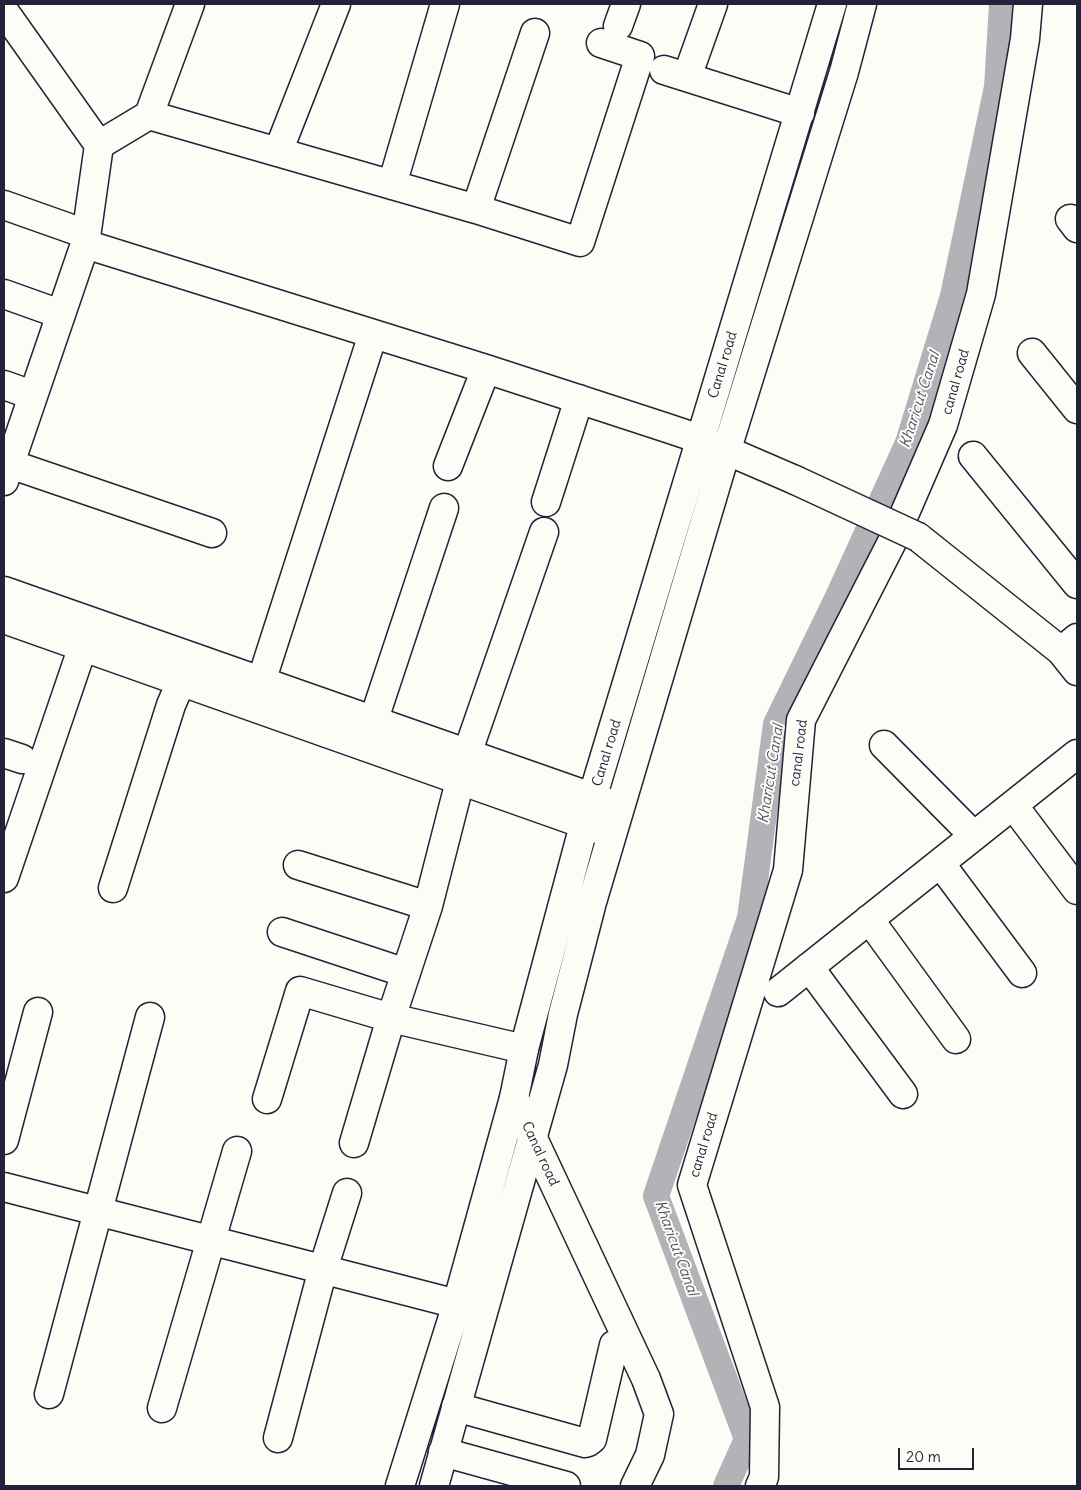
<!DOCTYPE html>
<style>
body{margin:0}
#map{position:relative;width:1081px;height:1490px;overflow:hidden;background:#fdfcf7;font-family:Delius,sans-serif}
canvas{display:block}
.frame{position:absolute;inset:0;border:5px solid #22223b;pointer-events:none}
.scale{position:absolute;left:898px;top:1448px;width:76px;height:22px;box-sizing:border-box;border:2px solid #22223b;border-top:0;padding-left:6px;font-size:15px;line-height:18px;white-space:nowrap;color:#22223b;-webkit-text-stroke:4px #fdfcf7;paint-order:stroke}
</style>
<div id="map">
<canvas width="1081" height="1490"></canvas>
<div class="frame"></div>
<div class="scale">20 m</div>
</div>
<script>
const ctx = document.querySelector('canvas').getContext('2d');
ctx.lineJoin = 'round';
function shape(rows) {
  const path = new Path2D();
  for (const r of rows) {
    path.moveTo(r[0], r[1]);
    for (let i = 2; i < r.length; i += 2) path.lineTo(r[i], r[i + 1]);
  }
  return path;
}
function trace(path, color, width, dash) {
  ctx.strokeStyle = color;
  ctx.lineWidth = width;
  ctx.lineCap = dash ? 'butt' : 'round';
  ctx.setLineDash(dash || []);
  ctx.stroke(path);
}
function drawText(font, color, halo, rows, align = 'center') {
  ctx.font = font + ' Delius,sans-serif';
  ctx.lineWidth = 4;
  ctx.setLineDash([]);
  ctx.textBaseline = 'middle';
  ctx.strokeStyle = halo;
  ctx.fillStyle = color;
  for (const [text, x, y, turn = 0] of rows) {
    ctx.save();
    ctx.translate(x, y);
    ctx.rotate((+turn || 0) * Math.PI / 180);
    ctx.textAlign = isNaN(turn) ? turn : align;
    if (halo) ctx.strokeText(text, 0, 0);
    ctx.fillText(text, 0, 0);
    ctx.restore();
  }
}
trace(shape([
 [726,1486,747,1439,656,1196,750,918,776,724,837,599,908,443,953,296,997,87,1002,4]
]), '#b2b2b7', 26);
const street = shape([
 [618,26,626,4],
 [664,70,800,113],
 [687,77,713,4],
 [149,115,476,209,580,242,640,56,601,43],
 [99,145,149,115,190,4],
 [278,152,336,4],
 [392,185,445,4],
 [4,205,86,234],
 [476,209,535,33],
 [1070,219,1077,228],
 [85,244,486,369,664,427,700,439,795,480],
 [4,294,60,314],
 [1032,353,1077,409],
 [4,385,32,395],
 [973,456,1077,584],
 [10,464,212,533],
 [448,466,486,369],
 [546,502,579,399],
 [918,537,1061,651,1077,638],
 [1061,651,1077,671],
 [261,682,373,334],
 [373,722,444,508],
 [884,745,974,836],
 [4,753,22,759],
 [467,754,544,532],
 [1013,805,1077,890],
 [940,863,1022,973],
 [298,865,428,906],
 [4,878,83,646],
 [113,888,171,705,181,682],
 [869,919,956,1039],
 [282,932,406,973],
 [809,967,903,1094],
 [778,992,1077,754],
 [514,1098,646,1379,659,1414,650,1455,635,1486],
 [267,1099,300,991,391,1018,524,1049],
 [4,1140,38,1012],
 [354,1143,391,1018,428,906,460,781],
 [4,1187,457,1304],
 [49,1394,150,1017],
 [456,1407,585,1443,588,1442,592,1439,614,1345],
 [162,1408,237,1151],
 [278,1438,323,1269,347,1193],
 [443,1452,566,1486],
 [760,1486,764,1477,765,1407,692,1185,788,870,801,720,894,538,943,425,981,294,1025,39,1028,4]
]);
const secondary = shape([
 [4,11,99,145,85,244,4,481],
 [4,591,611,804],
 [4,619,601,830],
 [400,1486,457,1304,514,1098,524,1049,584,825,832,4],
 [434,1486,553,1065,563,1014,592,902,721,468,844,72,862,4]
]);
trace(street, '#22223b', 31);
trace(secondary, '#22223b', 31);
trace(street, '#fdfcf7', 28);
trace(secondary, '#fdfcf7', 28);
const streetBridge = shape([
 [795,480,918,537]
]);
trace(streetBridge, '#22223b', 31, []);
trace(streetBridge, '#fdfcf7', 28);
drawText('14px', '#22223b', '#fdfcf7', [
 ["Canal road",723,365,-73],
 ["canal road",956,382,-74],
 ["Canal road",607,753,-73],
 ["canal road",799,753,-83],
 ["canal road",704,1145,-73],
 ["Canal road",540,1154,65]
]);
drawText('italic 15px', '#545466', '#fdfcf7', [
 ["Kharicut Canal",920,400,-72],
 ["Kharicut Canal",771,774,-81],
 ["Kharicut Canal",676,1248,70]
]);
</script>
